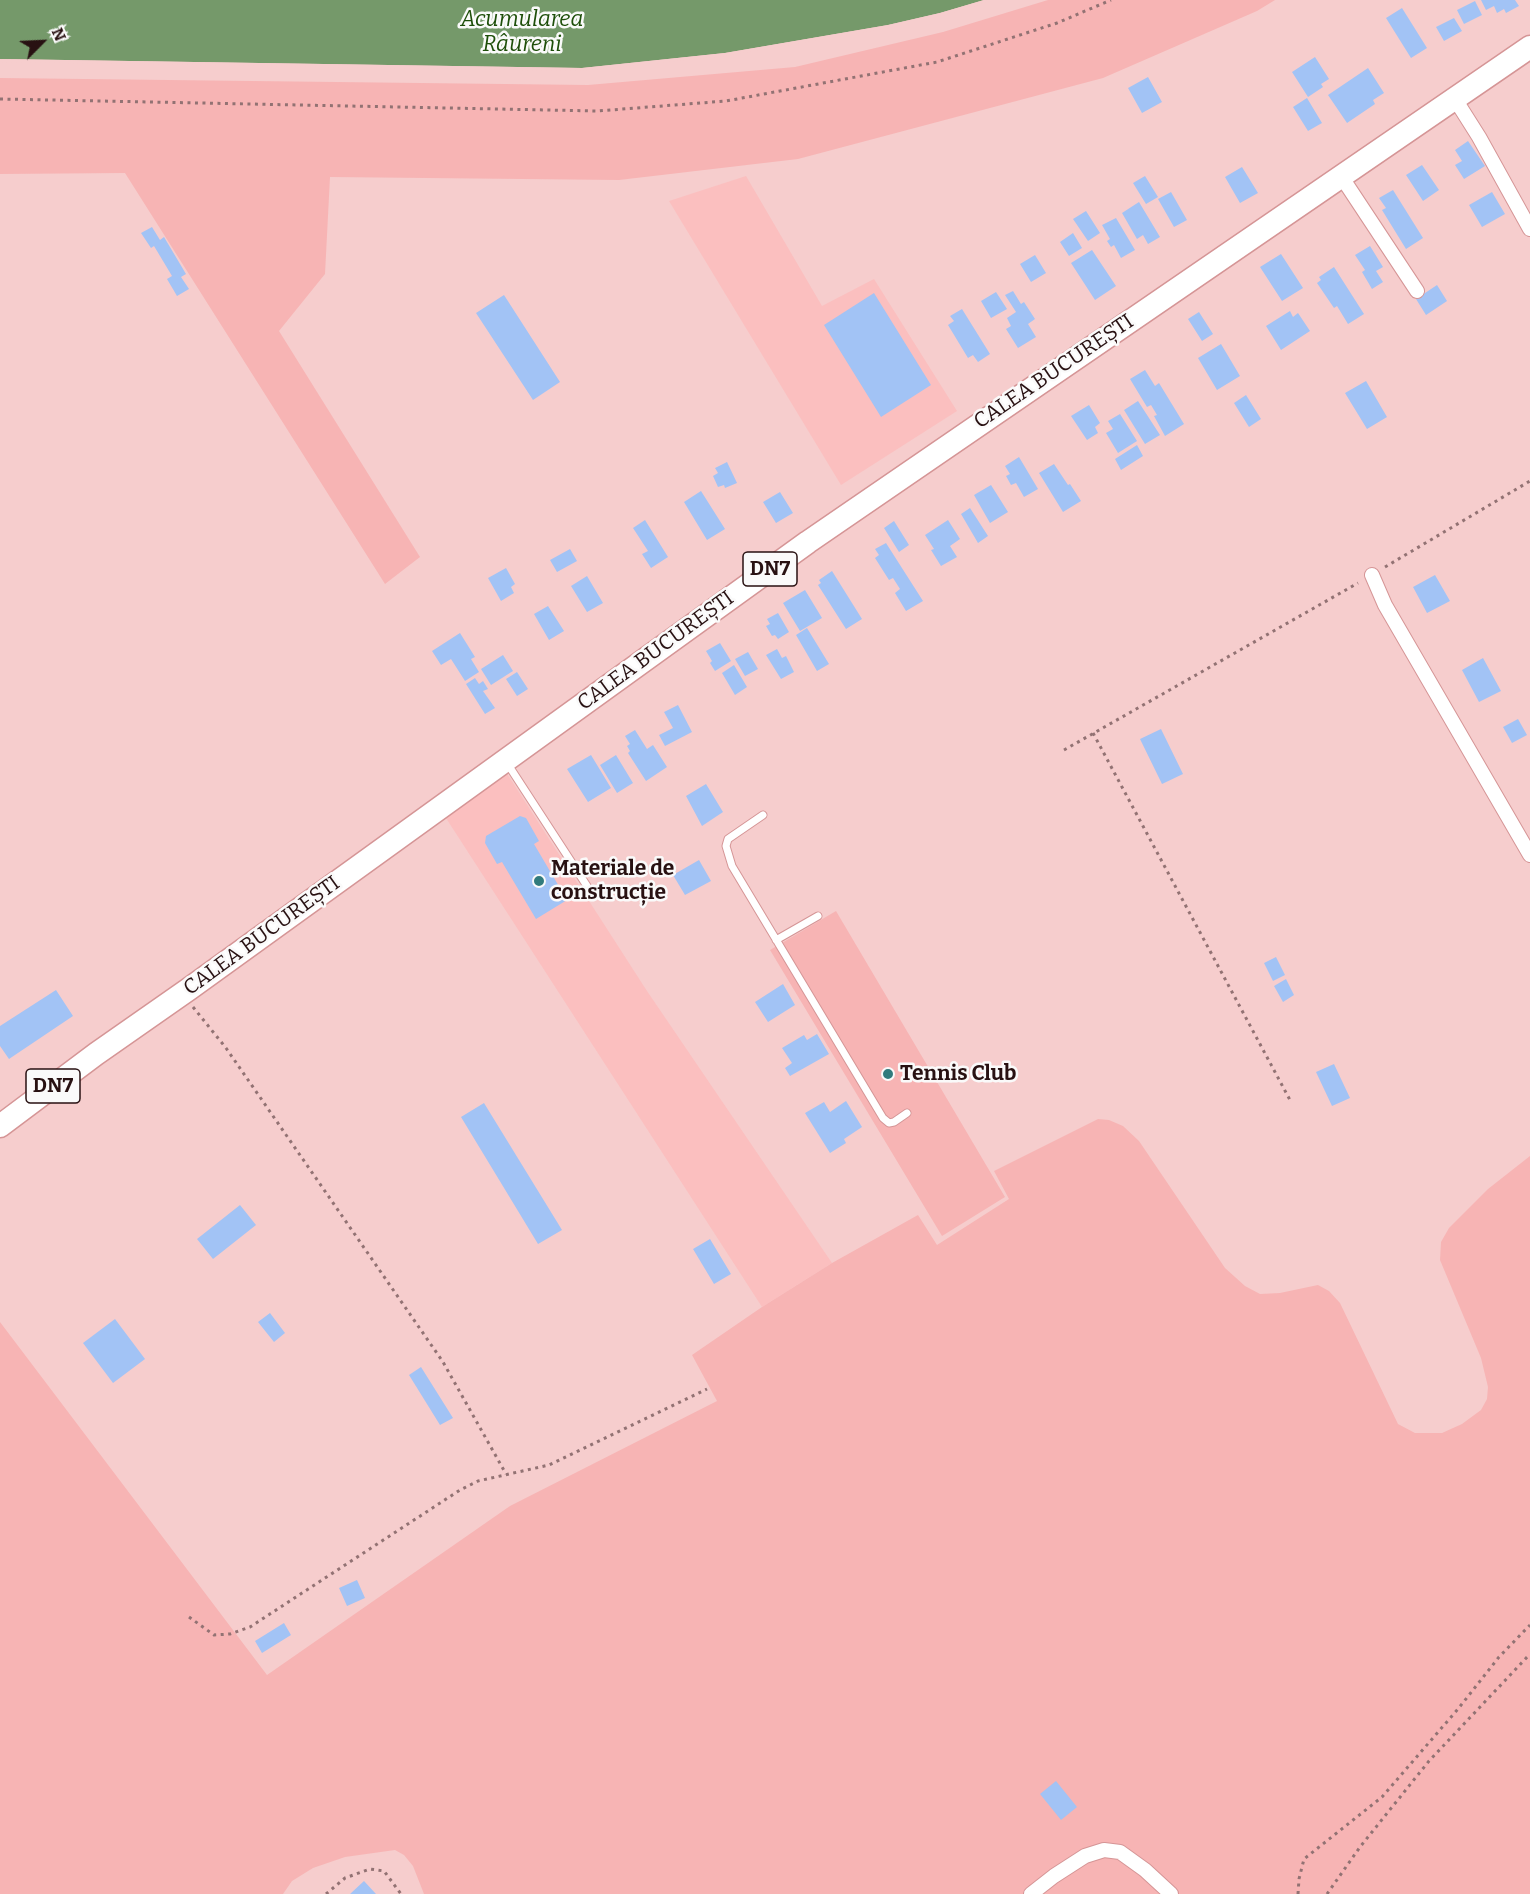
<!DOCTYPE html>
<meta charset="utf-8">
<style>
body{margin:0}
#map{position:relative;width:1530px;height:1894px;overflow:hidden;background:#f6cdcd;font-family:Bitter,serif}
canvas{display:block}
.north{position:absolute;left:12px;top:12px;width:60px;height:60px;-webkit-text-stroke:4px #fafafa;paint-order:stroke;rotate:66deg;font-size:16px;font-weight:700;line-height:24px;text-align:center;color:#281112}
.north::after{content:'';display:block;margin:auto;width:21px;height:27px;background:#281112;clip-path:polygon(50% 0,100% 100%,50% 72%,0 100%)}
</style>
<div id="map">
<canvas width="1530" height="1894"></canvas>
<div class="north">N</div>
</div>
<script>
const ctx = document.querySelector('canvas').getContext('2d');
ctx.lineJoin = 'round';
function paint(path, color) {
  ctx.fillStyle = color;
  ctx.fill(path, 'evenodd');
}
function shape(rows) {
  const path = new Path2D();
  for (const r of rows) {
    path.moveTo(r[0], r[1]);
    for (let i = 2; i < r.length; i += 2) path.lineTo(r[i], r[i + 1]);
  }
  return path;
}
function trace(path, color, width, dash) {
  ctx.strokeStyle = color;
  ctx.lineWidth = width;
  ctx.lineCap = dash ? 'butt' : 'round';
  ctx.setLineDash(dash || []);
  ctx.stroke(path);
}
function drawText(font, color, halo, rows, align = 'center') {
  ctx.font = font + ' Bitter,serif';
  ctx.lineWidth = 5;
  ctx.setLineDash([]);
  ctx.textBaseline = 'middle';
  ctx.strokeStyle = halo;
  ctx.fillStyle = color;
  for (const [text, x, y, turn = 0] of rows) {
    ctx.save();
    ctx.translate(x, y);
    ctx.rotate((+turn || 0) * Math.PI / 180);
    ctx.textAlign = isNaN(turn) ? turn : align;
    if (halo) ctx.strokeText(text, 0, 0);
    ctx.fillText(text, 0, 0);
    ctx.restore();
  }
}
paint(shape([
 [746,176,822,306,874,279,957,411,841,485,669,201],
 [506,772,647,991,832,1263,762,1307,444,815]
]), '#fbbfbf');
paint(shape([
 [1048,0,1275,0,1257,11,1103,78,798,159,619,180,330,177,325,274,279,331,420,557,385,584,125,173,0,174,0,78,588,85,795,67,943,32],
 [836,911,1005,1197,942,1236,770,950],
 [1098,1119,1109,1120,1123,1126,1139,1141,1225,1268,1245,1286,1260,1294,1280,1293,1318,1285,1329,1291,1340,1303,1398,1424,1415,1433,1442,1433,1462,1424,1481,1410,1487,1399,1488,1387,1481,1358,1440,1260,1441,1242,1449,1228,1488,1189,1530,1156,1530,1894,424,1894,413,1866,404,1855,395,1850,345,1857,313,1868,292,1881,283,1894,0,1894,0,1322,267,1675,510,1506,717,1401,692,1355,762,1307,832,1263,918,1215,937,1245,1009,1199,994,1171]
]), '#f7b4b4');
paint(shape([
 [0,0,984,0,940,13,888,25,725,53,582,68,0,59]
]), '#75996a');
paint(shape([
 [984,0,987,0,985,3,941,16,889,28,725,56,582,71,0,62,0,59,582,68,725,53,888,25,940,13]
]), '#f6cdcd');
paint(shape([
 [1481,0,1515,0,1519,6,1506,13,1504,9,1497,13,1494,6,1486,10],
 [1475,1,1482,15,1464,24,1457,10],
 [1402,8,1427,48,1411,58,1386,18],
 [1454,18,1462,31,1444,41,1436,27],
 [1315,57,1329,79,1321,84,1323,87,1308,97,1292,72],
 [1368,68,1384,93,1373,100,1375,104,1347,123,1328,95],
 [1148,77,1162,102,1142,113,1128,88],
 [1307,98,1322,123,1308,131,1293,107],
 [1468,141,1485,166,1464,179,1455,165,1462,161,1455,150],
 [1422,165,1439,190,1423,201,1406,175],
 [1242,167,1258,193,1240,203,1225,177],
 [1145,176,1158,197,1146,204,1133,183],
 [1393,190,1423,238,1406,249,1382,210,1386,208,1379,198],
 [1171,192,1187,220,1174,227,1158,199],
 [1492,192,1505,214,1482,227,1469,205],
 [1139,202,1160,237,1148,244,1143,235,1137,239,1122,213],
 [1086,211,1100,233,1088,241,1073,219],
 [1116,218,1135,250,1121,258,1114,245,1111,247,1107,241,1110,239,1102,225],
 [152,227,160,240,164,237,186,274,181,277,189,289,177,296,167,279,172,276,154,246,151,248,141,233],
 [1073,233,1082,248,1069,256,1060,242],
 [1370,246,1383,267,1376,271,1383,282,1372,289,1362,272,1365,270,1355,255],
 [1092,250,1116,286,1095,300,1071,263],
 [1281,254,1303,288,1282,301,1260,267],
 [1035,255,1046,273,1031,282,1020,264],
 [1334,267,1364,314,1348,324,1337,306,1334,308,1317,283,1321,280,1319,277],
 [1437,285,1447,301,1426,315,1416,299],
 [1013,291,1021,304,1024,302,1035,319,1028,324,1036,337,1018,348,1006,329,1011,326,1007,318,1016,312,1005,295],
 [996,292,1007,309,991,318,981,301],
 [874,293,931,385,881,417,824,325],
 [504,295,560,382,533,400,476,313],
 [962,309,990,354,978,362,973,355,968,358,948,325,954,321,950,316],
 [1290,311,1293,317,1298,313,1310,331,1281,350,1266,326],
 [1199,312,1213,334,1202,341,1188,319],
 [1221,344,1240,376,1217,390,1198,358],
 [1145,370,1155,386,1159,383,1184,424,1165,436,1154,416,1157,415,1151,405,1147,407,1130,379],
 [1366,381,1387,417,1367,429,1345,393],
 [1246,395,1261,419,1249,427,1234,403],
 [1138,401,1160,435,1145,444,1124,410],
 [1089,405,1100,423,1095,427,1098,433,1087,440,1071,416],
 [1120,414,1137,441,1118,453,1106,433,1113,429,1108,421],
 [1137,445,1143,456,1121,470,1115,459],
 [1019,457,1038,489,1024,497,1016,483,1011,485,1006,476,1010,474,1005,466],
 [727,462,737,483,725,488,724,485,718,487,713,476,718,473,715,468],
 [1054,464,1068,485,1070,484,1081,501,1063,512,1039,473],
 [991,485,1008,512,990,523,974,495],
 [701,491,725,529,707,540,684,502],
 [780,492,793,513,776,523,763,502],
 [970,508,988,536,978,543,961,514],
 [645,520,668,557,651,568,642,554,648,551,633,528],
 [948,520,960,539,950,546,957,557,941,566,931,550,934,549,925,535],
 [894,521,909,545,899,552,884,528],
 [886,543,923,601,906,611,895,593,900,589,893,578,889,580,875,558,879,555,875,549],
 [570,549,577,561,557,572,550,560],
 [506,568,515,584,511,587,514,593,501,601,488,578],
 [832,571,862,619,846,629,818,585,821,583,819,580],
 [1435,575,1450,601,1427,613,1413,587],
 [587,576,603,603,587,612,571,586],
 [805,590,822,618,800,631,783,603],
 [548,606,564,631,549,640,534,614],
 [778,613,789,632,778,639,775,635,772,636,766,626,770,624,767,619],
 [807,628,829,664,817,671,796,635],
 [460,633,475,657,471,659,479,672,465,681,451,659,441,665,432,651],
 [720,643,731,661,715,671,710,663,712,661,706,651],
 [777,649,782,658,786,656,794,672,781,679,766,655],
 [748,652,758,669,745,676,735,659],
 [503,655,513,671,491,685,481,669],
 [1483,658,1501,691,1479,702,1462,670],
 [734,665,747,687,735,695,722,673],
 [517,672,528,689,517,696,506,679],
 [475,678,479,684,483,681,488,689,483,691,495,708,485,714,466,684],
 [678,705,692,732,665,746,659,735,673,728,664,712],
 [1518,719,1527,735,1512,743,1503,727],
 [1161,729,1183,774,1162,784,1140,739],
 [635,730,647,749,653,745,667,767,646,781,628,753,630,751,627,746,630,744,625,736],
 [591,755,611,788,588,802,567,769],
 [616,755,633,783,617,793,600,765],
 [706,784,723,812,702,826,686,796],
 [520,816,526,818,539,841,534,844,567,900,536,919,502,862,497,864,485,843,486,836],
 [699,860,711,881,685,895,673,875],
 [1276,957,1285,975,1273,981,1264,963],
 [1286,979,1294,995,1283,1002,1274,986],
 [783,984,795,1005,768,1022,755,1002],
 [56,990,73,1016,9,1059,0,1046,0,1026],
 [817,1034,829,1054,790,1076,785,1068,792,1063,782,1048,804,1035,807,1040],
 [1334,1064,1350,1098,1332,1106,1316,1072],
 [846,1101,862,1127,844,1139,846,1143,830,1153,805,1113,824,1102,830,1112],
 [484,1103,562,1230,538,1244,461,1117],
 [240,1205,256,1225,213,1259,197,1239],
 [710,1239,731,1274,714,1284,693,1249],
 [270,1313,285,1333,274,1342,258,1322],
 [115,1319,145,1359,113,1383,83,1343],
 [421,1367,453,1418,440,1425,409,1375],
 [357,1580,365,1598,347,1606,339,1588],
 [284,1623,291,1635,262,1653,255,1641],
 [1056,1781,1077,1807,1061,1820,1040,1794],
 [364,1881,376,1894,350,1894]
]), '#a2c3f5');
const service = shape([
 [507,763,587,886],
 [763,815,728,839,726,846,732,866,883,1118,889,1123,894,1122,907,1113],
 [776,940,818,916]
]);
const minor = shape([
 [1455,99,1479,137,1530,229],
 [1341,176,1417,291],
 [1372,575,1385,605,1530,855],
 [1031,1894,1054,1876,1085,1856,1104,1850,1120,1852,1145,1870,1171,1894]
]);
const trunk = shape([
 [0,1126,96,1054,189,989,808,542,1530,47]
]);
trace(service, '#d59596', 9);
trace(minor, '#d59596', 16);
trace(trunk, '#d59596', 25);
trace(shape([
 [0,99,598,111,726,101,937,62,1057,23,1111,0],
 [1385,567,1530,481],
 [1093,733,1290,1100],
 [1064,750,1358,583],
 [193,1007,226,1048,443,1362,506,1474],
 [189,1617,214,1635,230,1634,250,1627,460,1490,478,1481,549,1465,707,1389],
 [326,1894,345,1878,370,1869,384,1871,401,1894],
 [1298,1894,1299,1879,1304,1859,1382,1797,1458,1709,1499,1657,1530,1625],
 [1327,1894,1360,1847,1429,1761,1530,1654]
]), '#927273', 3, [3, 4.5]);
trace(service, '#fff', 7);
trace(minor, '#fff', 14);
trace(trunk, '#fff', 22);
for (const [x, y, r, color] of [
 [539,881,6,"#317b7d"],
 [888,1074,6,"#317b7d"]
]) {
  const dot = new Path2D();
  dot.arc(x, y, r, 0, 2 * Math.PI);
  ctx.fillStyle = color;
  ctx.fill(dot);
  trace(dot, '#fafafa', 2);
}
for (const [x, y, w] of [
 [770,569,54],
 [53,1086,54]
]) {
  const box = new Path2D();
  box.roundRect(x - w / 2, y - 17, w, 34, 4.5);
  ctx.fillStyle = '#fafafa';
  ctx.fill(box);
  trace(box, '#281112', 1.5);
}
drawText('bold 20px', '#281112', null, [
 ["DN7",770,569],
 ["DN7",53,1086]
]);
drawText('21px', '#281112', '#fafafa', [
 ["CALEA BUCUREȘTI",1054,372,-34],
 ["CALEA BUCUREȘTI",656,651,-36],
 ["CALEA BUCUREȘTI",262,936,-36]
]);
drawText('bold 21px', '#281112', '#fafafa', [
 ["Materiale de",551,869],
 ["construcție",551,893],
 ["Tennis Club",900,1074]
], 'left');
drawText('italic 22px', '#1e4f0a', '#fafafa', [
 ["Acumularea",522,20],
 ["Râureni",522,45]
]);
</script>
